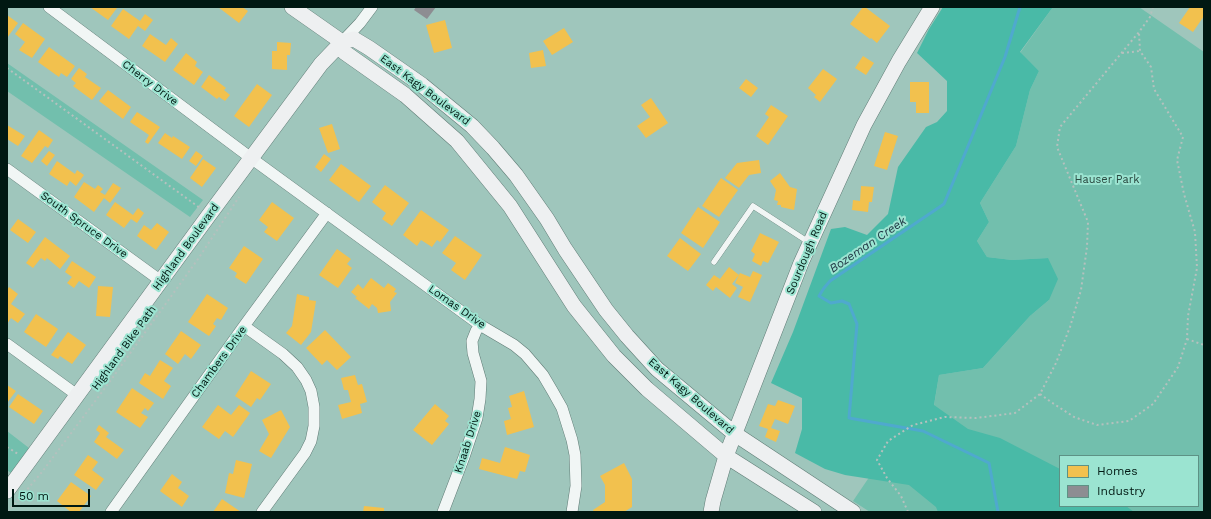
<!DOCTYPE html>
<style>
body{margin:0}
#map{position:relative;width:1211px;height:519px;overflow:hidden;background:#9fc6bc;font-family:"Work Sans",sans-serif}
canvas{display:block}
.frame{position:absolute;inset:0;border:8px solid #001812;pointer-events:none}
.legend{position:absolute;left:1059px;top:455px;width:140px;height:52px;box-sizing:border-box;background:#9be4d1;border:1px solid #5d9285;margin:0;padding:5px 7px;list-style:none;font-size:12px;color:#001812}
.legend li{display:flex;align-items:center;gap:8px;height:20px}
.legend b{width:20px;border:1px solid #5d9285}
.scale{position:absolute;left:12px;top:489px;width:78px;height:18px;box-sizing:border-box;border:2px solid #001812;border-top:0;padding-left:5px;font-size:12px;line-height:14px;white-space:nowrap;color:#001812;-webkit-text-stroke:3px #9be4d1;paint-order:stroke}
</style>
<div id="map">
<canvas width="1211" height="519"></canvas>
<div class="frame"></div>
<ul class="legend">
<li><b style="height:11px;background:#f2c14e"></b>Homes</li>
<li><b style="height:11px;background:#8d8d92"></b>Industry</li>
</ul>
<div class="scale">50 m</div>
</div>
<script>
const ctx = document.querySelector('canvas').getContext('2d');
ctx.lineJoin = 'round';
function paint(path, color) {
  ctx.fillStyle = color;
  ctx.fill(path, 'evenodd');
}
function shape(rows) {
  const path = new Path2D();
  for (const r of rows) {
    path.moveTo(r[0], r[1]);
    for (let i = 2; i < r.length; i += 2) path.lineTo(r[i], r[i + 1]);
  }
  return path;
}
function trace(path, color, width, dash) {
  ctx.strokeStyle = color;
  ctx.lineWidth = width;
  ctx.lineCap = dash ? 'butt' : 'round';
  ctx.setLineDash(dash || []);
  ctx.stroke(path);
}
function drawText(font, color, halo, rows, align = 'center') {
  ctx.font = font + ' "Work Sans",sans-serif';
  ctx.lineWidth = 4;
  ctx.setLineDash([]);
  ctx.textBaseline = 'middle';
  ctx.strokeStyle = halo;
  ctx.fillStyle = color;
  for (const [text, x, y, turn = 0] of rows) {
    ctx.save();
    ctx.translate(x, y);
    ctx.rotate((+turn || 0) * Math.PI / 180);
    ctx.textAlign = isNaN(turn) ? turn : align;
    if (halo) ctx.strokeText(text, 0, 0);
    ctx.fillText(text, 0, 0);
    ctx.restore();
  }
}
paint(shape([
 [1053,7,1139,7,1204,52,1204,512,870,512,853,501,891,445,934,406,939,375,983,368,1030,316,1049,300,1048,258,1012,260,987,257,977,241,989,222,980,203,1016,146,1030,90,1039,71,1020,53],
 [1060,456,1198,456,1198,506,1060,506],
 [7,63,203,200,190,217,7,91],
 [7,431,29,448,11,473,7,470]
]), '#72bfad');
paint(shape([
 [943,7,1053,7,1020,52,1039,71,1030,90,1016,146,980,203,989,222,977,241,987,257,1012,260,1048,258,1058,279,1049,300,1030,316,983,368,939,375,934,405,968,429,1000,438,1060,469,1060,506,1126,506,1134,512,938,512,936,507,909,485,845,475,825,469,795,453,802,429,802,398,771,383,793,332,831,229,845,227,867,235,888,214,898,167,926,127,937,122,947,111,947,81,917,53,929,29]
]), '#49baa7');
paint(shape([
 [90,7,115,7,117,8,108,20],
 [218,7,242,7,248,11,239,23],
 [863,7,865,7,890,26,877,43,871,38,870,39,850,24],
 [1190,7,1204,7,1204,16,1193,32,1179,23],
 [123,9,140,21,145,14,153,20,145,31,138,26,129,39,111,26],
 [7,15,18,23,7,38],
 [445,20,452,48,434,53,426,25],
 [23,23,45,39,32,58,19,50,25,42,15,34],
 [564,28,573,42,552,55,543,41],
 [150,34,166,45,171,38,178,44,165,62,142,46],
 [277,42,291,43,290,55,287,55,287,70,272,69,272,51,277,51],
 [49,47,75,66,67,77,61,73,59,77,38,62],
 [543,50,546,66,531,68,529,53],
 [186,53,197,62,195,66,203,72,194,85,173,70],
 [863,56,874,63,866,75,855,68],
 [79,68,87,74,85,77,101,88,92,100,73,86,76,83,71,79],
 [823,69,837,79,820,102,814,97,816,95,808,88],
 [209,75,226,88,224,90,230,95,225,101,219,97,217,99,201,87],
 [746,79,758,88,751,97,739,88],
 [910,82,929,82,929,113,916,113,916,102,910,102],
 [257,84,272,95,249,127,234,116],
 [108,90,131,107,123,119,99,101],
 [651,98,668,123,646,138,637,126,650,117,641,105],
 [771,105,788,116,768,145,756,136,769,117,765,114],
 [137,112,160,127,148,144,145,142,149,135,130,122],
 [332,124,340,149,328,153,319,128],
 [7,125,25,136,18,146,7,139],
 [39,130,53,140,48,148,45,146,32,163,21,156],
 [885,132,898,136,887,170,874,166],
 [165,133,172,138,173,136,190,147,182,159,158,143],
 [49,151,55,155,47,166,41,161],
 [196,151,203,156,196,166,189,161],
 [324,154,331,159,321,172,315,167],
 [203,159,216,168,202,187,190,178],
 [759,160,761,173,749,175,739,188,725,178,737,163],
 [57,161,75,174,77,170,84,175,76,186,70,181,67,186,49,174],
 [341,164,371,186,359,202,329,180],
 [780,173,790,187,797,189,794,210,781,207,781,205,777,205,778,201,774,200,776,190,770,181],
 [721,178,738,190,719,217,702,206],
 [84,182,95,189,98,185,103,189,100,192,105,195,113,183,121,188,110,203,104,198,94,212,74,197],
 [385,185,409,203,392,226,382,219,386,213,372,202],
 [861,186,874,187,872,202,869,202,868,212,852,210,853,200,860,201],
 [115,202,133,215,138,208,144,213,137,223,131,219,124,228,106,215],
 [272,202,294,218,277,241,264,232,268,227,259,220],
 [698,207,720,222,703,248,681,233],
 [421,210,449,230,440,242,437,240,432,247,421,240,417,246,403,235],
 [18,219,36,232,28,243,10,230],
 [157,223,169,232,156,250,137,236,144,225,151,230],
 [760,233,779,242,768,263,763,261,761,266,752,261,755,254,751,251],
 [455,236,482,255,465,280,451,270,456,263,442,253],
 [45,237,70,256,60,269,47,258,45,261,41,258,33,268,26,263],
 [680,238,701,254,688,271,667,256],
 [244,246,263,259,246,284,235,277,237,273,229,268],
 [337,249,351,259,347,264,352,268,338,288,319,275],
 [72,261,96,277,89,288,79,281,74,288,67,283,72,277,65,272],
 [729,267,739,275,732,284,737,288,730,298,716,287,713,291,706,285,714,275,720,279],
 [753,271,762,275,750,302,738,297,743,287,735,283,740,273,750,277],
 [371,278,384,288,388,283,396,289,394,292,397,293,390,302,391,311,378,313,377,308,372,304,369,309,355,298,357,297,351,292,358,284,363,289],
 [98,286,113,287,110,317,96,316],
 [9,287,18,294,11,304,25,314,18,323,11,318,7,324,7,290],
 [207,294,228,308,221,320,217,318,213,324,216,326,209,336,188,322],
 [297,294,309,297,309,300,316,301,311,332,301,345,286,333,292,326],
 [36,314,58,329,46,347,24,332],
 [325,330,351,357,337,370,327,360,322,365,306,348],
 [181,331,201,345,191,359,185,354,178,364,165,354],
 [68,332,86,345,72,364,60,356,58,359,51,355],
 [160,360,173,368,164,381,171,386,163,399,139,383,145,373,150,376],
 [251,371,271,384,260,400,257,398,251,407,235,396],
 [355,375,358,385,362,384,367,402,360,404,362,413,342,419,338,405,351,402,348,390,344,390,341,378],
 [7,385,16,391,7,403],
 [132,388,154,403,148,411,145,408,141,413,148,417,140,428,116,412],
 [524,391,534,427,507,435,504,421,511,419,508,408,512,407,509,396],
 [18,394,43,411,34,424,9,407],
 [778,400,795,406,788,424,775,419,771,428,780,431,776,442,765,437,768,429,759,426,768,404,775,406],
 [435,404,449,416,445,421,449,424,432,445,413,430],
 [218,405,231,415,239,405,250,413,233,437,225,431,219,439,202,427],
 [281,410,290,427,271,458,259,451,269,434,262,420],
 [99,425,109,433,106,437,124,450,117,459,94,442,100,433,96,430],
 [505,447,530,455,525,472,520,471,517,479,479,469,482,458,500,463],
 [88,455,98,462,92,470,104,479,96,490,74,475],
 [236,460,252,464,244,498,225,493,229,473,233,474],
 [624,463,632,479,632,507,624,512,594,512,593,510,605,502,605,485,600,476],
 [172,474,182,482,178,488,189,496,182,507,160,491],
 [71,482,91,496,79,512,71,512,57,501],
 [222,499,241,512,213,512],
 [364,506,384,508,384,512,363,512]
]), '#f2c14e');
paint(shape([
 [416,7,436,7,427,19,414,10]
]), '#8d8d92');
trace(shape([
 [998,512,989,463,923,431,849,418,857,324,849,304,842,301,831,303,819,296,824,288,830,281,944,204,1005,57,1020,7]
]), '#4fa9ce', 3);
const lane = shape([
 [714,262,753,206,810,243]
]);
const street = shape([
 [49,7,251,158,480,325,514,345,525,354,543,375,553,392,562,408,572,440,575,455,576,486,572,512],
 [342,42,360,23,372,7],
 [7,169,161,281],
 [244,326,283,354,297,367,306,380,311,391,314,407,314,426,311,441,305,453,262,512],
 [7,344,77,395],
 [111,512,244,326,327,213],
 [443,512,464,457,477,418,480,399,481,381,473,353,472,341,476,331,480,325]
]);
const secondary = shape([
 [292,7,342,42],
 [342,42,354,39,369,48,422,85,472,126,493,148,516,175,547,219,565,249,606,310,627,336,657,369,735,434,853,512],
 [342,42,344,52,405,95,457,141,510,206,574,306,614,356,647,389,726,456,814,512],
 [7,491,209,215,321,64,342,42],
 [711,512,713,501,726,456,801,263,864,125,899,61,932,7]
]);
trace(lane, '#607c76', 6);
trace(street, '#607c76', 12);
trace(secondary, '#607c76', 16);
trace(shape([
 [1122,53,1140,51],
 [7,68,200,208],
 [1187,339,1204,345],
 [1040,394,1051,402,1074,417,1097,425,1129,421,1153,404,1178,367,1187,339,1188,316,1197,268,1195,232,1184,194,1177,160,1183,137,1154,89,1151,67,1140,51,1139,33],
 [7,447,18,454],
 [8,512,42,472,108,384,198,259,239,197],
 [908,512,901,496,887,478,877,460,888,441,913,425,945,417,976,418,1015,413,1040,394,1056,363,1070,327,1081,290,1087,247,1088,222,1057,147,1060,127,1139,32,1150,17,1153,7]
]), '#b5c1be', 2, [2, 3]);
trace(lane, '#f1f6f5', 5.5);
trace(street, '#f1f6f5', 11);
trace(secondary, '#eef0f1', 15);
drawText('11px', '#001812', '#9be4d1', [
 ["Cherry Drive",150,83,37],
 ["East Kagy Boulevard",425,90,37],
 ["South Spruce Drive",84,225,36],
 ["Highland Boulevard",186,247,-54],
 ["Sourdough Road",807,253,-67],
 ["Lomas Drive",457,307,35],
 ["Highland Bike Path",124,348,-54],
 ["Chambers Drive",219,362,-54],
 ["East Kagy Boulevard",691,396,41],
 ["Knaab Drive",468,442,-72]
]);
drawText('11px', '#2b4941', '#9be4d1', [
 ["Hauser Park",1107,180]
]);
drawText('italic 12px', '#213845', '#9be4d1', [
 ["Bozeman Creek",868,245,-34]
]);
</script>
